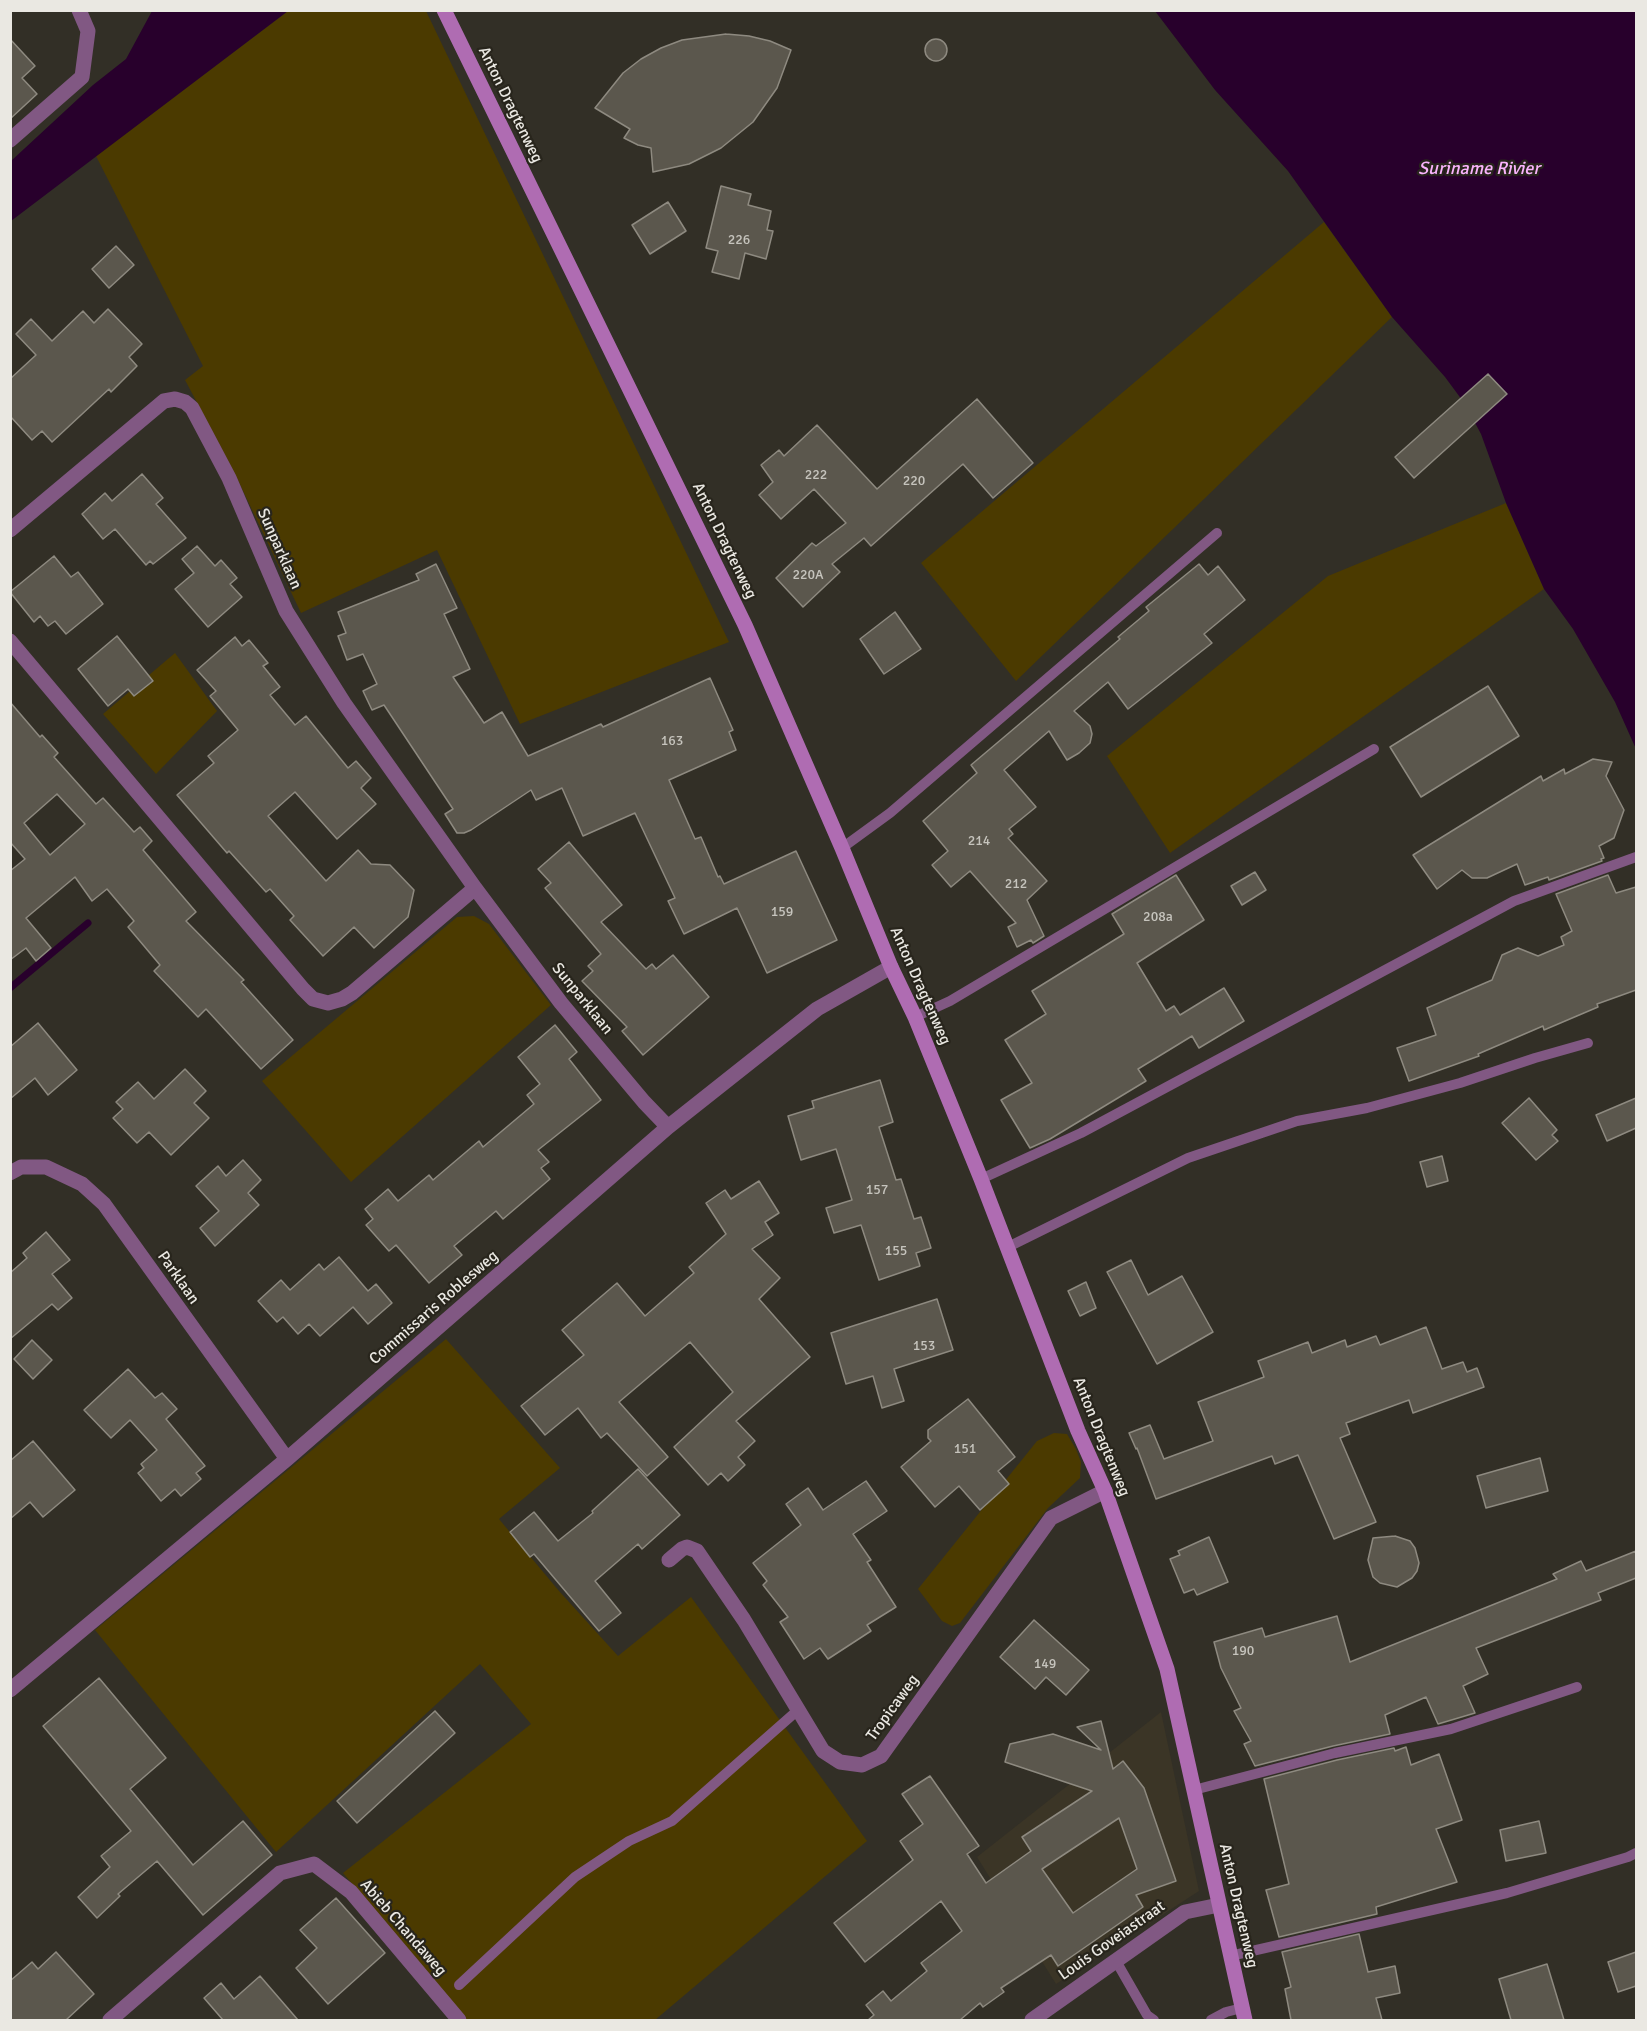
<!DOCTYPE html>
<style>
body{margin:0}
#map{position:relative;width:1647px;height:2031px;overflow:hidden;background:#322f26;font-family:Signika,sans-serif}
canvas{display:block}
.frame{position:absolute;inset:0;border:12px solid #eae8e2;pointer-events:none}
</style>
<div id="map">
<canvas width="1647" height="2031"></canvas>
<div class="frame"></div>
</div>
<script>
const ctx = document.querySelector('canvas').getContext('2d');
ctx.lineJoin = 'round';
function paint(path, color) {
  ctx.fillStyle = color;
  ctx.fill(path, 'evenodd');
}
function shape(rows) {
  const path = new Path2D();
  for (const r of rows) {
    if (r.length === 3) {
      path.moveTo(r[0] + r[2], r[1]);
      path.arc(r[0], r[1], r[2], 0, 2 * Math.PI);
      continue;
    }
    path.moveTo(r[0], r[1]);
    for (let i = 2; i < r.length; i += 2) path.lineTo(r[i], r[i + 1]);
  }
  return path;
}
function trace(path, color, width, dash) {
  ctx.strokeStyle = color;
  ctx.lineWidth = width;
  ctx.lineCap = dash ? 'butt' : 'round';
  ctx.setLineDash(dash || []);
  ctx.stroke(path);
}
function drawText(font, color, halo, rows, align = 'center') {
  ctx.font = font + ' Signika,sans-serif';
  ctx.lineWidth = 4.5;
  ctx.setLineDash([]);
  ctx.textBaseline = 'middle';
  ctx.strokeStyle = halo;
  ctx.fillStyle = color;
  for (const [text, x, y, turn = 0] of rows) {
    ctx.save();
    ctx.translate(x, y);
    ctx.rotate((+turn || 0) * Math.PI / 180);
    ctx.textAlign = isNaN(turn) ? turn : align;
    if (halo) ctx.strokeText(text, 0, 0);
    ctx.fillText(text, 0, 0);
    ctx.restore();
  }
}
paint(shape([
 [1161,1712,1199,1891,1056,1984,977,1857]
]), '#3b3526');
paint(shape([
 [288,11,426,11,729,642,520,724,437,550,301,613,235,474,185,380,203,366,96,156],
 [1324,222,1392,317,1016,681,921,563],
 [1506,503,1544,589,1170,853,1107,756,1328,576],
 [175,653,217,711,156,774,103,714],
 [474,916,489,924,551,1005,351,1182,262,1081,457,917],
 [446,1339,560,1468,499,1519,559,1591,618,1656,691,1597,867,1841,655,2020,467,2020,343,1873,531,1724,480,1664,276,1852,95,1630],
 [1054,1433,1067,1434,1076,1449,1081,1462,1080,1478,1048,1508,960,1623,952,1626,942,1621,918,1589,1037,1441]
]), '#4b3a00');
paint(shape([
 [152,11,288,11,11,221,11,161,93,85,126,59],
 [1155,11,1636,11,1636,749,1615,702,1573,629,1544,589,1506,503,1481,434,1465,404,1445,377,1392,317,1288,171,1215,90]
]), '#28002c');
trace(shape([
 [10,988,88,923]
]), '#28002c', 7);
const building = shape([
 [726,34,749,36,770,41,791,50,777,88,753,122,721,148,689,164,653,172,651,148,638,145,624,138,630,129,595,108,623,73,641,59,661,48,682,40,726,34],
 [10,39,35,66,22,78,37,94,10,119,10,39],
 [936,50,11],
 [721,186,751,194,748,205,771,211,767,230,773,231,766,259,745,253,739,279,712,272,718,251,706,248,721,186],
 [668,202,686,231,650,254,632,225,668,202],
 [116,246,134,265,109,288,92,269,116,246],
 [108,309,142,344,129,357,137,366,111,392,109,389,52,442,42,431,32,440,10,416,10,379,36,355,16,334,31,319,52,341,83,311,94,323,108,309],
 [1488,374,1507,394,1414,478,1395,457,1488,374],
 [977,399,1033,463,993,498,963,464,871,546,864,538,832,564,840,572,803,607,776,578,812,543,816,546,846,523,814,489,781,519,759,495,773,482,761,465,779,450,784,456,817,425,877,489,977,399],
 [142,474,163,498,156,504,186,538,153,564,150,561,146,565,115,529,103,539,82,514,105,493,112,501,142,474],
 [197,546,215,566,221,560,237,578,230,584,242,597,208,627,175,589,194,573,182,559,197,546],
 [54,556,71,577,78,572,103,604,66,634,55,621,48,626,40,616,34,622,10,592,54,556],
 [436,564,457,608,444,614,470,669,453,677,484,723,502,712,528,756,601,724,603,727,710,678,733,730,729,732,736,750,669,780,695,839,701,837,718,877,720,876,724,884,796,851,837,940,767,973,737,908,684,934,668,901,675,898,635,813,583,836,562,788,536,800,531,790,471,830,464,833,457,833,445,814,453,809,384,705,372,710,363,691,377,684,363,654,347,660,338,636,346,633,338,612,419,580,416,574,436,564],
 [1199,564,1208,575,1218,566,1245,600,1204,634,1212,643,1128,709,1108,682,1074,711,1090,726,1092,734,1090,743,1079,753,1067,760,1049,731,1004,770,1036,807,1009,829,1013,834,1008,838,1047,881,1027,900,1044,936,1033,943,1031,940,1017,947,1008,927,1016,923,970,871,951,887,932,865,948,851,923,821,977,773,971,765,1120,639,1118,637,1149,611,1146,607,1199,564],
 [895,612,921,649,884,674,860,639,895,612],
 [117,636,153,681,134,696,128,689,108,706,78,669,117,636],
 [235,637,242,646,249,640,268,663,263,666,280,687,270,695,295,725,306,716,348,768,356,761,371,778,361,788,376,804,337,839,295,792,268,816,326,881,358,850,371,864,390,865,414,890,408,917,374,948,354,927,323,956,290,920,294,916,270,889,266,892,229,851,227,853,177,795,214,763,208,756,238,730,210,696,216,691,197,670,235,637],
 [1488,686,1519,736,1421,797,1390,747,1488,686],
 [10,702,40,737,42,735,58,753,54,757,96,804,103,798,134,832,140,827,152,841,143,850,196,912,186,921,244,980,241,982,293,1040,261,1069,206,1009,198,1017,154,971,160,965,128,927,134,921,107,889,92,901,75,877,26,918,51,948,36,961,26,948,10,960,10,871,25,859,10,842,10,702],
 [57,794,85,824,50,855,24,823,57,794],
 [1593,759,1612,762,1606,776,1624,810,1614,838,1599,846,1604,858,1601,859,1602,861,1549,880,1548,877,1525,885,1517,864,1487,878,1472,878,1462,870,1437,889,1413,855,1541,776,1543,781,1564,769,1565,774,1593,759],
 [569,842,622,905,601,922,646,969,652,964,656,969,673,955,709,997,643,1055,622,1031,627,1027,582,981,593,971,588,966,601,954,545,888,551,883,538,869,569,842],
 [1255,872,1266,890,1242,905,1231,886,1255,872],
 [1176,875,1204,920,1137,963,1166,1011,1174,1006,1180,1015,1224,988,1244,1021,1199,1048,1192,1036,1138,1069,1146,1081,1050,1139,1030,1148,1001,1100,1032,1083,1005,1040,1046,1014,1032,991,1124,934,1112,914,1176,875],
 [1608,875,1616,893,1636,887,1636,990,1597,1004,1598,1007,1544,1030,1543,1026,1478,1054,1479,1056,1409,1081,1397,1048,1436,1035,1427,1008,1492,980,1502,955,1518,948,1538,956,1564,945,1561,937,1572,931,1556,894,1608,875],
 [38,1023,77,1070,48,1095,35,1078,10,1099,10,1047,38,1023],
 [555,1025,577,1052,569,1059,601,1100,538,1150,549,1162,541,1168,550,1179,503,1219,496,1211,454,1246,462,1255,429,1283,396,1245,389,1251,366,1225,373,1219,365,1209,388,1189,398,1201,429,1175,433,1180,479,1141,483,1147,534,1104,527,1095,540,1084,518,1057,555,1025],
 [185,1069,206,1091,194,1103,209,1118,171,1155,149,1132,137,1143,113,1118,123,1109,116,1102,138,1082,154,1099,185,1069],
 [880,1080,893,1122,879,1127,896,1180,901,1179,914,1219,921,1217,931,1248,916,1253,920,1266,879,1280,861,1225,834,1233,826,1208,852,1200,836,1149,801,1160,788,1116,814,1108,812,1101,880,1080],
 [1529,1098,1557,1130,1552,1135,1558,1141,1536,1160,1502,1123,1529,1098],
 [1636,1098,1636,1128,1607,1141,1596,1115,1636,1098],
 [1442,1156,1448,1181,1427,1187,1420,1162,1442,1156],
 [243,1160,261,1180,248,1193,259,1205,215,1246,200,1228,219,1211,196,1186,218,1166,226,1176,243,1160],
 [759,1181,779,1213,765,1222,773,1235,752,1249,780,1278,759,1299,810,1357,736,1421,755,1441,738,1457,745,1465,728,1481,721,1473,708,1485,674,1447,733,1392,690,1342,619,1402,668,1457,647,1476,607,1433,601,1438,578,1408,545,1435,521,1406,584,1355,562,1330,617,1283,645,1316,694,1273,689,1267,726,1234,706,1203,725,1190,731,1199,759,1181],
 [46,1232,70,1260,52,1274,72,1298,58,1310,52,1304,10,1339,10,1273,27,1258,23,1253,46,1232],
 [339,1257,368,1291,376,1284,392,1303,368,1324,353,1307,320,1336,309,1324,298,1334,283,1317,277,1322,258,1301,281,1280,290,1290,319,1264,324,1270,339,1257],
 [1131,1260,1148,1295,1182,1276,1213,1332,1157,1364,1107,1272,1131,1260],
 [1086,1282,1096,1308,1080,1316,1068,1291,1086,1282],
 [937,1299,953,1350,894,1369,904,1401,882,1408,873,1376,846,1384,831,1333,937,1299],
 [1426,1327,1442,1369,1463,1362,1467,1372,1477,1368,1484,1387,1413,1413,1409,1400,1346,1423,1350,1434,1340,1438,1376,1522,1334,1539,1298,1455,1275,1464,1272,1456,1156,1499,1137,1448,1136,1449,1129,1433,1150,1425,1164,1459,1213,1441,1198,1402,1264,1377,1258,1361,1308,1342,1312,1353,1345,1340,1347,1347,1376,1336,1380,1345,1426,1327],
 [32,1340,52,1360,33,1379,14,1359,32,1340],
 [128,1369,155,1398,162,1393,177,1409,166,1419,205,1466,196,1473,201,1479,181,1496,175,1489,161,1501,138,1473,144,1468,141,1464,157,1450,130,1420,111,1438,84,1410,128,1369],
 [968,1399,1015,1457,998,1471,1009,1484,980,1510,959,1486,935,1507,901,1467,931,1441,928,1438,928,1430,968,1399],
 [33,1441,75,1490,43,1517,30,1502,10,1519,10,1461,33,1441],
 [1540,1458,1548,1491,1486,1508,1477,1476,1540,1458],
 [638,1469,680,1515,642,1549,638,1544,595,1581,621,1613,599,1631,534,1554,530,1557,510,1532,534,1512,558,1541,593,1513,592,1511,638,1469],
 [866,1481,887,1511,853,1534,871,1560,867,1562,896,1607,867,1625,871,1631,828,1659,820,1648,804,1659,780,1622,788,1617,763,1585,767,1581,753,1563,801,1525,786,1504,808,1488,823,1510,866,1481],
 [1395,1536,1410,1541,1415,1548,1419,1563,1417,1571,1412,1578,1397,1587,1380,1583,1373,1577,1368,1560,1373,1538,1395,1536],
 [1209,1537,1228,1582,1197,1595,1194,1589,1184,1593,1170,1559,1180,1555,1178,1551,1209,1537],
 [1636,1551,1636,1578,1598,1593,1601,1600,1476,1648,1488,1674,1463,1686,1475,1713,1438,1724,1426,1697,1385,1715,1390,1734,1333,1746,1255,1766,1244,1744,1251,1741,1234,1711,1241,1708,1221,1668,1214,1642,1262,1628,1265,1637,1337,1616,1350,1662,1557,1579,1553,1574,1581,1561,1586,1571,1636,1551],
 [1034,1620,1089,1670,1066,1695,1046,1677,1035,1689,1000,1657,1034,1620],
 [99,1678,166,1758,130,1789,193,1865,243,1821,272,1855,203,1915,157,1861,118,1894,120,1896,97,1918,78,1897,110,1867,101,1856,131,1831,43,1726,99,1678],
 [435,1711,455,1733,357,1823,337,1801,435,1711],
 [1101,1721,1113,1769,1123,1761,1144,1788,1176,1881,1136,1895,1143,1907,1058,1966,1051,1955,1001,1988,1004,1992,983,2007,980,2003,960,2020,868,2020,874,2015,866,2005,883,1991,891,2001,927,1971,921,1963,962,1931,941,1901,865,1962,834,1923,913,1860,900,1841,923,1824,902,1794,930,1776,979,1846,967,1854,986,1883,1031,1851,1022,1837,1092,1791,1005,1762,1010,1744,1053,1734,1101,1750,1077,1727,1101,1721],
 [1119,1818,1137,1869,1073,1913,1042,1869,1119,1818],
 [1406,1747,1411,1765,1439,1754,1462,1820,1436,1829,1457,1882,1376,1907,1377,1914,1279,1937,1266,1890,1289,1884,1264,1779,1337,1760,1394,1748,1395,1751,1406,1747],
 [1539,1821,1546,1853,1506,1861,1500,1830,1539,1821],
 [336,1898,385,1953,328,2004,296,1968,317,1948,300,1930,336,1898],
 [1359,1934,1368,1972,1395,1966,1400,1993,1376,1998,1382,2020,1291,2020,1285,1989,1291,1987,1282,1952,1359,1934],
 [56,1952,94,1994,66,2020,10,2020,10,1981,32,1962,38,1969,56,1952],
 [1636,1952,1636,1986,1618,1992,1608,1962,1636,1952],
 [1547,1964,1564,2020,1511,2020,1499,1979,1547,1964],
 [260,1976,298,2020,223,2020,204,1998,221,1983,234,1999,260,1976]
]);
paint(building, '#5b574d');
trace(building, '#8e8a80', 1.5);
trace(shape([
 [842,848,890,813,1217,533],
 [915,1017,950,1001,1374,749],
 [981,1179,1081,1133,1514,901,1636,857],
 [1008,1247,1188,1158,1297,1121,1367,1108,1460,1083,1535,1058,1588,1043],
 [1194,1790,1335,1753,1451,1729,1577,1687],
 [1230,1956,1507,1893,1628,1857,1636,1853],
 [1116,1961,1147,2015,1154,2020],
 [459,1985,575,1877,629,1841,672,1821,798,1710],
 [1211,2020,1226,2012,1242,2008]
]), '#815883', 10);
trace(shape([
 [10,140,82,77,88,31,79,10],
 [10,530,164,401,175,399,185,402,192,408,229,478,286,611,344,703,475,888,561,1003,644,1102,668,1127],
 [10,641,303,989,313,999,328,1003,342,999,352,993,475,888],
 [10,1173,21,1167,46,1167,82,1184,104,1204,287,1459],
 [669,1560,682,1549,687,1547,697,1551,744,1620,823,1751,840,1762,862,1765,881,1756,1051,1518,1105,1491],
 [10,1690,287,1459,668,1127,817,1009,891,967],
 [110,2020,280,1873,314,1864,351,1892,459,2020],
 [1032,2020,1185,1912,1219,1905]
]), '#815883', 15);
trace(shape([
 [444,10,745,625,842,848,891,967,915,1017,981,1179,1078,1431,1105,1491,1167,1669,1245,2020]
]), '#af6cb2', 15);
drawText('14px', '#c6c4bd', null, [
 ["226",739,240],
 ["222",816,475],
 ["220",914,481],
 ["220A",808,575],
 ["163",672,741],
 ["214",979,841],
 ["212",1016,884],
 ["159",782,912],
 ["208a",1158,917],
 ["157",877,1190],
 ["155",896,1251],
 ["153",924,1346],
 ["151",965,1449],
 ["190",1243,1651],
 ["149",1045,1664]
]);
drawText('16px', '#eae8e2', '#28251c', [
 ["Anton Dragtenweg",510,105,64],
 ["Anton Dragtenweg",724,541,64],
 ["Sunparklaan",279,549,66],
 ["Anton Dragtenweg",920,986,66],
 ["Sunparklaan",582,999,51],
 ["Parklaan",178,1278,55],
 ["Commissaris Roblesweg",434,1308,-41],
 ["Anton Dragtenweg",1101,1437,68],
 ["Tropicaweg",893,1708,-54],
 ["Anton Dragtenweg",1238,1906,77],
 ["Abieb Chandaweg",403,1928,49],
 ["Louis Goveiastraat",1112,1941,-35]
]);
drawText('italic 18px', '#f9b3fc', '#28251c', [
 ["Suriname Rivier",1479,169]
]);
</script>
